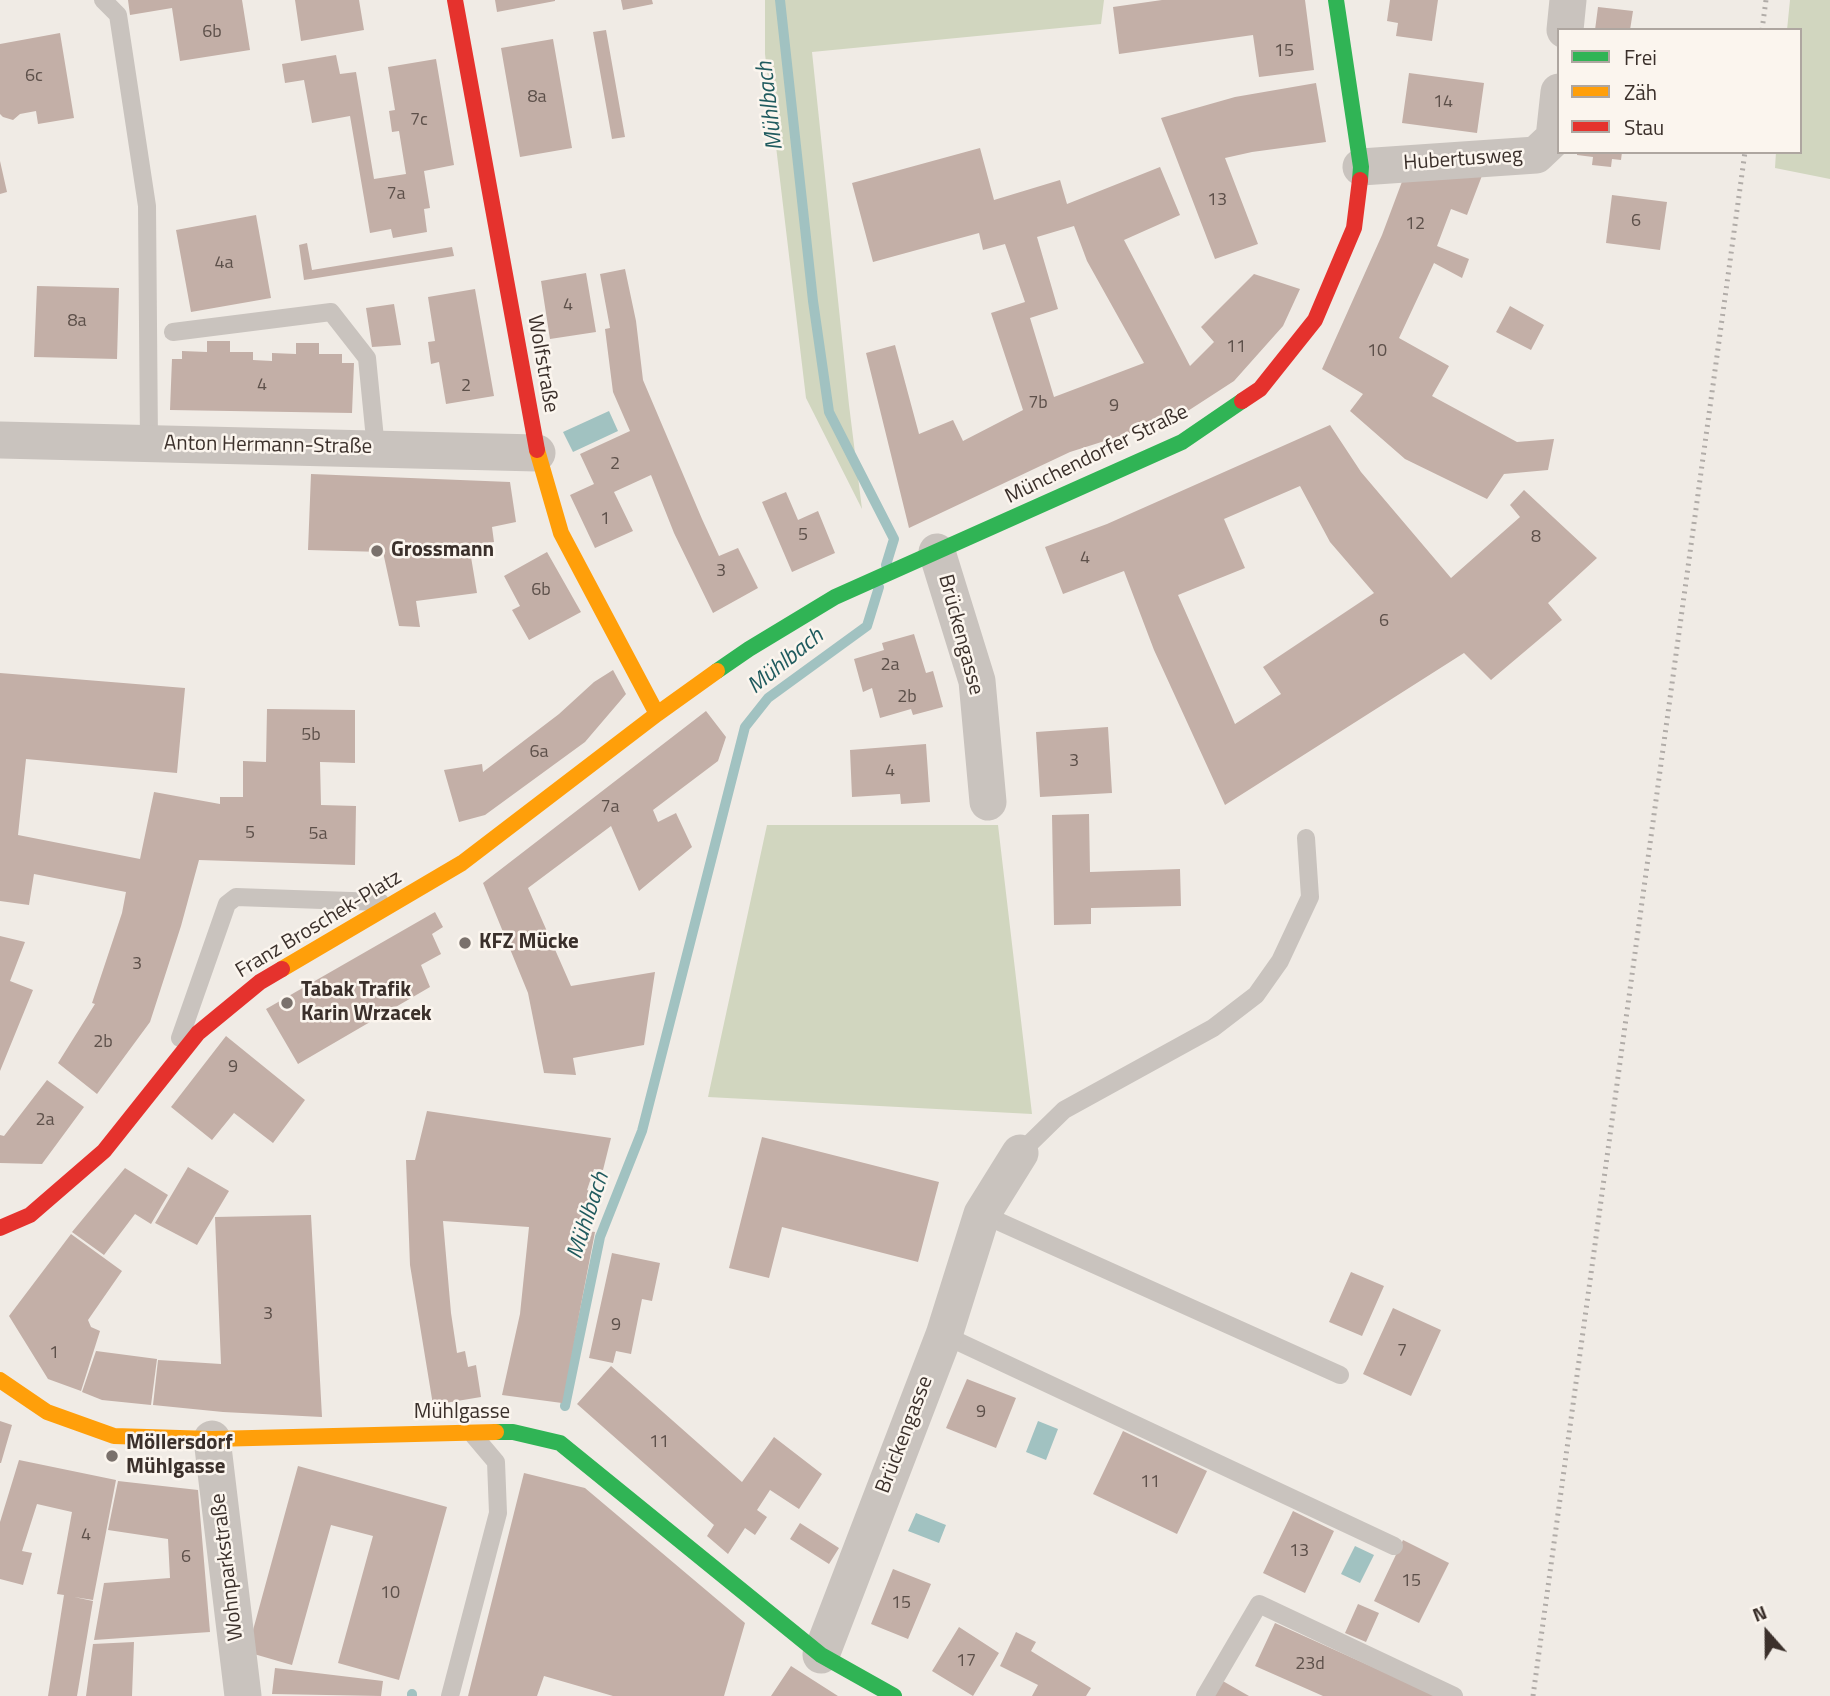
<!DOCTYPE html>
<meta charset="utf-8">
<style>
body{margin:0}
#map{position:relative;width:1830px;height:1696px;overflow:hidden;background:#f0ebe5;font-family:"Titillium Web",sans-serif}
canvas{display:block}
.legend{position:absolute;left:1557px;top:28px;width:245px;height:126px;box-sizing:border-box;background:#fbf5ee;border:2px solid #aea6a0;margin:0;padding:9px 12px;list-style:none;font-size:21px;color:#3b302b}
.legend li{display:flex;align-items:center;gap:14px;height:35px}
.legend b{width:35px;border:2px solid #aea6a0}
.north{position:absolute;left:1732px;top:1598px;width:70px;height:70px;-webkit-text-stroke:5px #fbf5ee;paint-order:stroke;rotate:339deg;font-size:19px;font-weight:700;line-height:28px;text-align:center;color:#3b302b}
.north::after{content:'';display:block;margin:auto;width:24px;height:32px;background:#3b302b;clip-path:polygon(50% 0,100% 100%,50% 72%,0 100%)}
</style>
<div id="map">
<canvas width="1830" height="1696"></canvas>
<ul class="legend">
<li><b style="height:9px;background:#30b455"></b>Frei</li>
<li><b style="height:9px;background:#ff9f0a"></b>Zäh</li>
<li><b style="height:9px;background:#e5322d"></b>Stau</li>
</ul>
<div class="north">N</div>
</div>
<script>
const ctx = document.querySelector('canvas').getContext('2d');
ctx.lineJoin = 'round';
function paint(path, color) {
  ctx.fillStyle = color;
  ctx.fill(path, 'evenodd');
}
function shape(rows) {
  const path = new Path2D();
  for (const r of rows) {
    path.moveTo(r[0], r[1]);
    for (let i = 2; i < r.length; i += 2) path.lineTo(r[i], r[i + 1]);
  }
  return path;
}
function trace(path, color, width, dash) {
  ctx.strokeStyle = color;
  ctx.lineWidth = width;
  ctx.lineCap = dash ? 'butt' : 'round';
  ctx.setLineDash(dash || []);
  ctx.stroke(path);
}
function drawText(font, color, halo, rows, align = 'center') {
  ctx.font = font + ' "Titillium Web",sans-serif';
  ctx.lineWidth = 5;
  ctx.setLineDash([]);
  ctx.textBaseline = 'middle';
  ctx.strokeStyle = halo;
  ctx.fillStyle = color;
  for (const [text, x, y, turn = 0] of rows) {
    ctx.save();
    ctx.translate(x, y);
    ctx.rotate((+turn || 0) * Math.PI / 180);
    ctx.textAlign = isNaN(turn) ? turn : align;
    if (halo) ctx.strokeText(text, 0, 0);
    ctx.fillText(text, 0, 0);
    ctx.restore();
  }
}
paint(shape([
 [765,0,1104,0,1101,24,812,52,849,405,862,509,806,398,765,54],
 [1790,0,1830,0,1830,179,1775,168,1776,152,1800,152,1800,30,1787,30],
 [767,825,998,825,1032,1114,708,1097]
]), '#d1d6bf');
paint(shape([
 [609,411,618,431,573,452,563,432],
 [1038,1421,1058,1429,1046,1460,1026,1452],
 [916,1513,946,1525,939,1543,908,1531],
 [1355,1546,1374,1555,1360,1583,1341,1574]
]), '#a1c2c1');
trace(shape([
 [780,0,813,301,829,412,894,539,886,565],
 [565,1406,600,1237,642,1131,745,727,768,698,867,626,879,587],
 [412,1694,412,1696]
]), '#a1c2c1', 10);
paint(shape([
 [128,0,242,0,250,50,180,61,172,8,130,15],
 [295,0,359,0,364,30,301,41],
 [495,0,555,0,555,1,497,12],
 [621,0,652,0,653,4,623,10],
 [1162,0,1305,0,1314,70,1259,77,1253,35,1119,54,1113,7],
 [1390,0,1438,0,1432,41,1396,36,1398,23,1387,21],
 [1598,7,1633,11,1630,30,1595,30],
 [606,30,625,137,612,139,593,32],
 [60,33,74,118,38,124,36,111,20,114,13,120,3,117,0,114,0,44],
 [553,39,572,148,520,157,501,48],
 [336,55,340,74,356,72,374,179,406,174,399,131,392,132,389,111,395,110,388,67,436,59,454,165,424,171,430,208,424,209,427,232,393,238,391,229,370,233,350,116,312,123,304,80,285,83,282,64],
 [1409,73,1484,83,1477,133,1402,123],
 [1316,83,1326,142,1252,152,1225,158,1258,244,1215,259,1161,118,1235,97],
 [980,148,994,200,1060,180,1067,204,1160,167,1180,215,1124,240,1190,366,1214,342,1201,327,1254,274,1300,289,1283,326,1234,381,1177,418,1070,452,909,528,866,353,895,345,919,434,953,420,963,441,1023,410,991,313,1025,302,1005,244,983,250,979,233,873,262,852,183],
 [1074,226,1087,261,1144,363,1054,397,1030,318,1058,309,1037,237],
 [1577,152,1622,152,1621,160,1612,159,1611,167,1592,165,1593,157,1577,155],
 [0,161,7,192,0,194],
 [1483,173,1467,215,1451,209,1437,246,1469,259,1462,278,1434,263,1399,338,1449,366,1432,396,1517,442,1554,439,1548,470,1504,474,1487,499,1405,459,1350,411,1363,394,1322,369,1382,235,1403,179],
 [1612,195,1667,202,1660,250,1606,243],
 [256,215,271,298,191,312,176,230],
 [307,243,312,270,452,247,454,256,304,280,299,245],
 [625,269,636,321,643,380,702,519,719,556,738,548,758,588,713,613,674,533,651,475,614,492,633,531,595,548,570,495,594,484,580,454,630,431,613,392,605,329,610,328,600,274],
 [586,273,596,332,550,339,541,281],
 [37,286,119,288,117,359,34,357],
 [475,289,494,396,446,404,439,362,431,364,428,342,435,341,428,297],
 [394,304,401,345,372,347,366,308],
 [1510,306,1544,325,1531,350,1496,332],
 [207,341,230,341,230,352,253,352,253,360,272,361,272,353,296,354,296,343,319,343,319,354,342,354,342,363,354,363,352,413,170,410,172,359,182,359,182,351,207,352],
 [1330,425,1361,472,1451,578,1520,517,1510,505,1524,490,1597,558,1548,603,1562,620,1491,680,1464,653,1225,805,1154,650,1124,571,1063,594,1045,547,1107,524],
 [1300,486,1330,542,1374,593,1263,667,1281,694,1235,724,1178,595,1245,568,1224,519],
 [311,474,510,482,516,522,492,527,494,542,469,545,477,593,416,601,420,627,399,626,383,552,308,550],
 [786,492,798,520,818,511,835,553,792,572,762,502],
 [547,552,581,612,529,640,512,610,520,606,504,576],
 [914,634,926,673,933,671,943,707,913,715,911,709,880,718,872,688,863,692,854,659,884,650,882,643],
 [613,670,626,694,585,742,485,815,459,822,444,770,482,764,483,772,559,714,594,682],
 [0,673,185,688,177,773,26,759,18,835,140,859,154,792,220,804,220,797,243,797,243,761,266,762,267,709,355,710,355,763,320,762,321,805,356,806,355,865,199,860,181,926,150,1022,97,1094,58,1063,95,1004,92,1003,122,913,126,892,34,874,29,905,0,901],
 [706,711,726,737,718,761,653,810,658,822,676,813,692,847,639,891,611,826,528,888,571,986,655,972,644,1045,573,1058,576,1075,544,1073,528,993,483,883],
 [1108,727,1112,793,1040,797,1036,732],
 [926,744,930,802,901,804,900,794,852,797,850,750],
 [1089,814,1090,872,1180,869,1181,906,1091,908,1091,924,1054,925,1052,815],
 [435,912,443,927,432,934,441,954,421,965,430,987,298,1064,266,1009],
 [0,936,25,942,10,981,33,990,0,1071],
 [226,1036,305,1100,273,1143,234,1113,212,1140,171,1107],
 [47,1080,84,1107,42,1164,0,1163,0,1135,4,1136],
 [427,1111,611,1138,603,1170,594,1169,587,1190,595,1193,582,1230,595,1232,562,1403,502,1395,520,1314,529,1227,443,1221,451,1313,457,1353,465,1351,468,1367,476,1365,481,1397,433,1405,410,1265,406,1160,415,1160],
 [762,1137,939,1182,918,1262,782,1227,769,1278,729,1268],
 [188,1167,229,1191,197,1245,155,1223],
 [125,1168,168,1195,151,1224,135,1214,104,1255,72,1232],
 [311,1215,322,1417,223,1412,153,1405,158,1360,221,1364,215,1217],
 [71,1234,122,1271,88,1320,91,1327,100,1331,81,1391,48,1379,9,1316],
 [612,1253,660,1263,652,1301,642,1299,631,1354,616,1351,613,1363,589,1358],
 [1351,1272,1384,1286,1362,1336,1329,1322],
 [1393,1308,1441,1330,1411,1396,1363,1374],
 [96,1351,157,1359,151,1405,102,1400,82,1392],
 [611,1366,742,1482,774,1437,822,1474,799,1509,770,1490,757,1510,767,1517,755,1535,745,1528,728,1554,707,1536,714,1525,577,1404],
 [967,1379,1016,1398,996,1448,946,1428],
 [0,1421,12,1425,1,1463,0,1463],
 [1123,1431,1207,1471,1177,1534,1093,1494],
 [19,1460,116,1480,93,1600,74,1597,93,1601,77,1696,48,1696,64,1595,57,1594,72,1512,37,1504,22,1551,32,1553,23,1585,0,1579,0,1522],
 [298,1466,447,1507,399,1680,338,1663,373,1536,331,1525,292,1665,247,1652],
 [524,1473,585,1488,745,1623,724,1696,613,1696,544,1676,537,1696,468,1696],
 [118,1481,198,1490,210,1632,94,1640,104,1583,170,1578,168,1539,108,1530],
 [1293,1511,1334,1531,1305,1593,1263,1573],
 [800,1523,839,1548,829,1564,790,1539],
 [1403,1540,1449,1563,1419,1623,1374,1601],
 [893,1569,931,1584,908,1639,871,1624],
 [1358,1604,1379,1613,1366,1642,1345,1633],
 [1275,1623,1437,1696,1323,1696,1255,1666],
 [959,1627,999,1653,973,1696,932,1671],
 [1016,1632,1036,1642,1031,1651,1091,1688,1086,1696,1032,1696,1038,1685,1000,1666],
 [134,1642,132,1696,86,1696,93,1644],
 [791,1666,838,1696,771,1696],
 [275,1668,383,1681,381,1696,272,1694],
 [1221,1680,1249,1696,1211,1696]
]), '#c3afa7');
trace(shape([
 [103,0,118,15,147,206,149,443],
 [173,332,331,312,367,358,376,449],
 [180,1038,227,904,236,897,380,902],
 [1020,1153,1064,1110,1213,1028,1256,995,1280,961,1310,897,1306,838],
 [982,1214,1340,1375],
 [944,1335,1394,1546],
 [450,1696,498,1513,496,1462,474,1436],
 [1205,1696,1259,1604,1454,1696]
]), '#c9c3be', 18);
trace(shape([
 [1565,30,1568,0],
 [1361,167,1536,155,1554,138,1559,92],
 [0,440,537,453],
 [937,552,977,681,988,802],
 [212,1439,243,1696],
 [821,1655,944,1335,982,1214,1020,1153]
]), '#c9c3be', 37);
trace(shape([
 [1336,0,1361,167,1360,180],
 [717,671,749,649,835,597,1182,442,1242,401],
 [496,1432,513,1432,560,1443,821,1655,894,1696]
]), '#30b455', 16);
trace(shape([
 [537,450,561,533,657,714],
 [282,969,462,863,657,714,717,671],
 [0,1380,47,1412,114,1436,212,1439,496,1432]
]), '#ff9f0a', 16);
trace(shape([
 [455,0,537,450],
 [1242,401,1260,389,1315,320,1354,228,1360,180],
 [0,1228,30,1215,104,1151,198,1033,260,982,282,969]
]), '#e5322d', 16);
trace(shape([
 [1762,30,1766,0],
 [1533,1696,1745,152]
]), '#b1aca8', 5, [2, 5]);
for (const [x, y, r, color] of [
 [377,551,7,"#7a716c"],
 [465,943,7,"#7a716c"],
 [287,1003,7,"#7a716c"],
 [112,1456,7,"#7a716c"]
]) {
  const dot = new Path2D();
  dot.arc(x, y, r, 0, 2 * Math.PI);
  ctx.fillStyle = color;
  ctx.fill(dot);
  trace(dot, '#fbf5ee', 2.5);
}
drawText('18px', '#5d504a', null, [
 ["6b",212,33],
 ["15",1284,52],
 ["6c",34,77],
 ["8a",537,98],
 ["14",1443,103],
 ["7c",419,121],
 ["7a",396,195],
 ["13",1217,201],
 ["6",1636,222],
 ["12",1415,225],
 ["4a",224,264],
 ["4",568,306],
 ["8a",77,322],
 ["11",1236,348],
 ["10",1377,352],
 ["4",262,386],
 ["2",466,387],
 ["7b",1038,404],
 ["9",1114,407],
 ["2",615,465],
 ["1",605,520],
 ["5",803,536],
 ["8",1536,538],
 ["4",1085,559],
 ["3",721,572],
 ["6b",541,591],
 ["6",1384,622],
 ["2a",890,666],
 ["2b",907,698],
 ["5b",311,736],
 ["6a",539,753],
 ["3",1074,762],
 ["4",890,772],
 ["7a",610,808],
 ["5",250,834],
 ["5a",318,835],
 ["3",137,965],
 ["2b",103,1043],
 ["9",233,1068],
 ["2a",45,1121],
 ["3",268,1315],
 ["9",616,1326],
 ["7",1402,1352],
 ["1",54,1354],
 ["9",981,1413],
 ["11",659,1443],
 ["11",1150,1483],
 ["4",86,1536],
 ["13",1299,1552],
 ["6",186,1558],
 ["15",1411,1582],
 ["10",390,1594],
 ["15",901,1604],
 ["17",966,1662],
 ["23d",1310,1665]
]);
drawText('21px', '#3b302b', '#fbf5ee', [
 ["Hubertusweg",1463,160,-4],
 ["Wolfstraße",542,364,80],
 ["Anton Hermann-Straße",268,446,1],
 ["Münchendorfer Straße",1097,455,-26],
 ["Brückengasse",960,635,75],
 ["Franz Broschek-Platz",319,925,-31],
 ["Mühlgasse",462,1413],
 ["Brückengasse",905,1435,-69],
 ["Wohnparkstraße",228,1567,-97]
]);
drawText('bold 21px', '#3b302b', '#fbf5ee', [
 ["Grossmann",391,551],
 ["KFZ Mücke",479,943],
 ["Tabak Trafik",301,991],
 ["Karin Wrzacek",301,1015],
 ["Möllersdorf",126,1444],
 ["Mühlgasse",126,1468]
], 'left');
drawText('italic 23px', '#1f5a5e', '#fbf5ee', [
 ["Mühlbach",771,106,-97],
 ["Mühlbach",786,662,-39],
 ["Mühlbach",589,1216,-72]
]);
</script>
